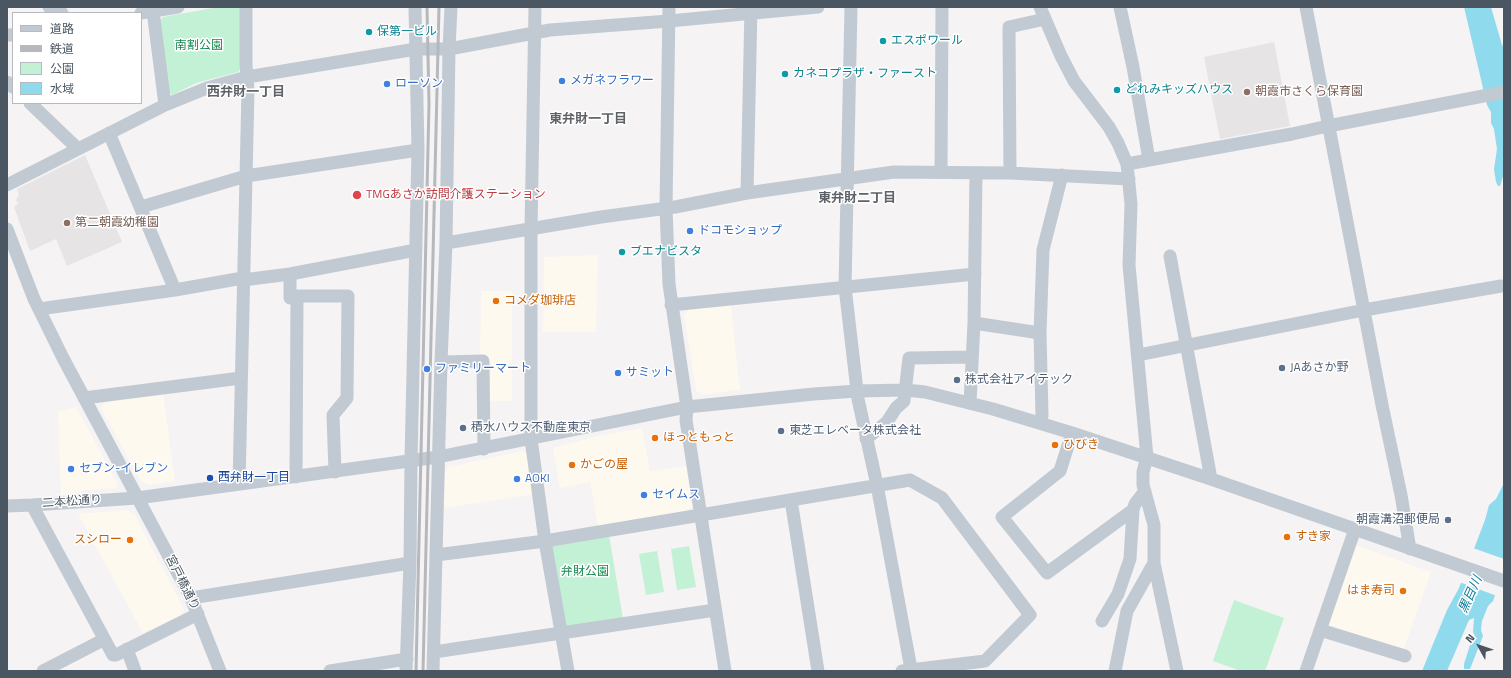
<!DOCTYPE html>
<meta charset="utf-8">
<style>
body{margin:0}
#map{position:relative;width:1511px;height:678px;overflow:hidden;background:#f5f3f3;font-family:"Titillium Web","Noto Sans JP",sans-serif}
canvas{display:block}
.frame{position:absolute;inset:0;border:8px solid #4a5661;pointer-events:none}
.legend{position:absolute;left:12px;top:12px;width:130px;height:92px;box-sizing:border-box;background:#fff;border:1px solid #b7bbc0;margin:0;padding:5px 7px;list-style:none;font-size:12px;color:#4a5661}
.legend li{display:flex;align-items:center;gap:8px;height:20px}
.legend b{width:20px;border:1px solid #b7bbc0}
.north{position:absolute;left:1459px;top:626px;width:40px;height:40px;-webkit-text-stroke:3px #fff;paint-order:stroke;rotate:310deg;font-size:11px;font-weight:700;line-height:16px;text-align:center;color:#4a5661}
.north::after{content:'';display:block;margin:auto;width:14px;height:18px;background:#4a5661;clip-path:polygon(50% 0,100% 100%,50% 72%,0 100%)}
</style>
<div id="map">
<canvas width="1511" height="678"></canvas>
<div class="frame"></div>
<ul class="legend">
<li><b style="height:5px;background:#c1cad2"></b>道路</li>
<li><b style="height:5px;background:#b5b8bd"></b>鉄道</li>
<li><b style="height:11px;background:#c3f1d5"></b>公園</li>
<li><b style="height:11px;background:#90daee"></b>水域</li>
</ul>
<div class="north">N</div>
</div>
<script>
const ctx = document.querySelector('canvas').getContext('2d');
ctx.lineJoin = 'round';
function paint(path, color) {
  ctx.fillStyle = color;
  ctx.fill(path, 'evenodd');
}
function shape(rows) {
  const path = new Path2D();
  for (const r of rows) {
    path.moveTo(r[0], r[1]);
    for (let i = 2; i < r.length; i += 2) path.lineTo(r[i], r[i + 1]);
  }
  return path;
}
function trace(path, color, width, dash) {
  ctx.strokeStyle = color;
  ctx.lineWidth = width;
  ctx.lineCap = dash ? 'butt' : 'round';
  ctx.setLineDash(dash || []);
  ctx.stroke(path);
}
function drawText(font, color, halo, rows, align = 'center') {
  ctx.font = font + ' "Titillium Web","Noto Sans JP",sans-serif';
  ctx.lineWidth = 3;
  ctx.setLineDash([]);
  ctx.textBaseline = 'middle';
  ctx.strokeStyle = halo;
  ctx.fillStyle = color;
  for (const [text, x, y, turn = 0] of rows) {
    ctx.save();
    ctx.translate(x, y);
    ctx.rotate((+turn || 0) * Math.PI / 180);
    ctx.textAlign = isNaN(turn) ? turn : align;
    if (halo) ctx.strokeText(text, 0, 0);
    ctx.fillText(text, 0, 0);
    ctx.restore();
  }
}
paint(shape([
 [598,255,596,332,543,332,544,257],
 [481,291,512,291,512,401,490,401,480,358],
 [731,305,740,391,736,390,702,395,696,390,684,315,689,308],
 [163,393,175,481,148,485,141,481,101,408,105,401],
 [76,407,118,484,116,488,88,490,61,495,58,412],
 [642,428,650,471,686,466,692,506,688,511,598,527,590,482,560,488,553,448,593,437],
 [523,451,528,455,536,494,444,508,445,471,448,467],
 [126,510,134,514,184,609,181,615,143,633,78,514],
 [1355,545,1431,572,1403,651,1325,623]
]), '#fdf9ef');
paint(shape([
 [1274,42,1290,126,1220,139,1204,57],
 [85,155,122,242,67,266,56,239,30,251,14,207,18,204,16,200,19,195,17,189]
]), '#e6e4e5');
paint(shape([
 [219,7,239,7,241,9,241,68,238,72,196,83,172,95,168,91,158,22,163,17],
 [609,535,623,619,564,629,549,545],
 [689,546,696,587,677,590,671,549],
 [657,551,664,592,646,595,639,554],
 [1234,600,1284,618,1265,671,1241,671,1213,661]
]), '#c3f1d5');
paint(shape([
 [1464,7,1491,7,1502,45,1504,47,1504,173,1500,186,1498,186,1496,182,1494,169,1497,149,1494,129,1491,123,1491,112,1487,105],
 [1504,483,1504,571,1493,601,1488,606,1482,621,1481,630,1483,636,1470,669,1464,669,1464,664,1470,645,1475,636,1473,632,1474,618,1469,620,1447,671,1422,671,1447,610,1459,588,1485,520,1489,505,1496,499]
]), '#90daee');
paint(shape([
 [1473,548,1504,559,1504,577,1497,596,1459,582]
]), '#f5f3f3');
trace(shape([
 [49,7,62,13],
 [535,7,531,229,531,439,545,541,568,671],
 [669,7,666,208,669,284,687,407,686,420,725,671],
 [851,7,845,287,858,399,877,485,911,669],
 [1040,7,1061,56,1074,81,1109,127,1118,143,1127,164,1131,204,1129,265,1147,457,1143,472,1143,485,1154,525,1154,563,1177,671],
 [1120,7,1133,67,1149,160],
 [1306,7,1382,405,1401,495,1410,549],
 [153,11,165,105],
 [141,13,178,7],
 [7,35,13,35],
 [7,82,13,87],
 [30,103,78,149],
 [109,133,175,290],
 [1127,164,1292,134,1328,126,1504,92],
 [941,172,942,7],
 [1010,173,1009,27,1045,19],
 [7,185,165,105,207,88,247,77,416,49,449,49,550,30,669,21,818,7],
 [747,193,751,7],
 [141,207,246,176,418,150],
 [7,229,34,299,63,358,191,598,220,671],
 [446,243,601,217,675,207,747,193,894,172,1010,173,1129,179],
 [1170,256,1211,479],
 [290,274,290,298,297,296,348,296,347,398,333,415,335,472],
 [671,305,975,274],
 [39,309,175,290,237,279,243,280,290,274,416,250],
 [974,323,1040,333],
 [1138,355,1364,310,1501,286],
 [441,362,483,361,484,449],
 [84,398,241,378],
 [970,403,974,323,976,173],
 [1041,423,1042,415,1040,333,1043,250,1062,175],
 [1072,433,1060,471,1002,517,1047,573,1133,510,1135,504,1145,491],
 [866,439,887,422,896,408,904,401,909,358,972,357],
 [296,477,297,296],
 [239,483,248,90,246,65,246,7],
 [791,500,818,671],
 [32,505,113,655,116,655,198,614],
 [7,506,32,505,137,498,438,457,687,407,814,394,857,391,906,390,925,392,993,409,1072,433,1211,479,1504,581],
 [436,555,545,541,910,480,942,498,1030,615,985,661,902,671],
 [191,598,410,563],
 [1102,621,1118,594,1130,559,1133,510],
 [1320,630,1405,656],
 [127,649,135,671],
 [434,652,715,610],
 [43,671,103,640],
 [330,671,407,659],
 [406,671,410,563,411,461,418,150,415,7],
 [433,671,441,362,446,243,449,49,451,7],
 [1115,671,1127,611,1154,563],
 [1306,671,1355,529]
]), '#c1cad2', 13);
trace(shape([
 [416,671,429,104,427,7],
 [423,671,439,7]
]), '#b5b8bd', 3);
for (const [x, y, r, color] of [
 [369,32,4,"#0f9aa8"],
 [883,41,4,"#0f9aa8"],
 [785,74,4,"#0f9aa8"],
 [562,81,4,"#3f7fe0"],
 [387,84,4,"#3f7fe0"],
 [1117,90,4,"#0f9aa8"],
 [1247,92,4,"#8d6e63"],
 [357,195,5,"#e0444e"],
 [67,223,4,"#8d6e63"],
 [690,231,4,"#3f7fe0"],
 [622,252,4,"#0f9aa8"],
 [496,301,4,"#e8710a"],
 [1282,368,4,"#5c6f8a"],
 [427,369,4,"#3f7fe0"],
 [618,373,4,"#3f7fe0"],
 [957,380,4,"#5c6f8a"],
 [463,428,4,"#5c6f8a"],
 [781,431,4,"#5c6f8a"],
 [655,438,4,"#e8710a"],
 [1055,445,4,"#e8710a"],
 [572,465,4,"#e8710a"],
 [71,469,4,"#3f7fe0"],
 [210,478,4,"#1a4fb4"],
 [517,479,4,"#3f7fe0"],
 [644,495,4,"#3f7fe0"],
 [1448,520,4,"#5c6f8a"],
 [1287,537,4,"#e8710a"],
 [130,540,4,"#e8710a"],
 [1403,591,4,"#e8710a"]
]) {
  const dot = new Path2D();
  dot.arc(x, y, r, 0, 2 * Math.PI);
  ctx.fillStyle = color;
  ctx.fill(dot);
  trace(dot, '#fff', 1.5);
}
drawText('12px', '#0d838f', '#fff', [
 ["保第一ビル",377,32],
 ["エスポワール",891,41],
 ["カネコプラザ・ファースト",793,74],
 ["どれみキッズハウス",1125,90],
 ["ブエナビスタ",630,252]
], 'left');
drawText('12px', '#17864f', '#fff', [
 ["南割公園",199,46],
 ["弁財公園",585,572]
]);
drawText('12px', '#366cbe', '#fff', [
 ["メガネフラワー",570,81],
 ["ローソン",395,84],
 ["ドコモショップ",698,231],
 ["ファミリーマート",435,369],
 ["サミット",626,373],
 ["セブン-イレブン",79,469],
 ["AOKI",525,479],
 ["セイムス",652,495]
], 'left');
drawText('12px', '#785e54', '#fff', [
 ["朝霞市さくら保育園",1255,92],
 ["第二朝霞幼稚園",75,223]
], 'left');
drawText('12px', '#be3a42', '#fff', [
 ["TMGあさか訪問介護ステーション",366,195]
], 'left');
drawText('12px', '#c56008', '#fff', [
 ["コメダ珈琲店",504,301],
 ["ほっともっと",663,438],
 ["ひびき",1063,445],
 ["かごの屋",580,465],
 ["すき家",1295,537],
 ["スシロー",122,540,"right"],
 ["はま寿司",1395,591,"right"]
], 'left');
drawText('12px', '#4e5e75', '#fff', [
 ["JAあさか野",1290,368],
 ["株式会社アイテック",965,380],
 ["積水ハウス不動産東京",471,428],
 ["東芝エレベータ株式会社",789,431],
 ["朝霞溝沼郵便局",1440,520,"right"]
], 'left');
drawText('12px', '#164399', '#fff', [
 ["西弁財一丁目",218,478]
], 'left');
drawText('12px', '#4a5661', '#fff', [
 ["二本松通り",72,502,-4],
 ["宮戸橋通り",182,583,63]
]);
drawText('bold 13px', '#5f6368', '#fff', [
 ["西弁財一丁目",246,93],
 ["東弁財一丁目",588,120],
 ["東弁財二丁目",857,199]
]);
drawText('italic 13px', '#0c7c9b', '#fff', [
 ["黒目川",1471,595,-66]
]);
</script>
